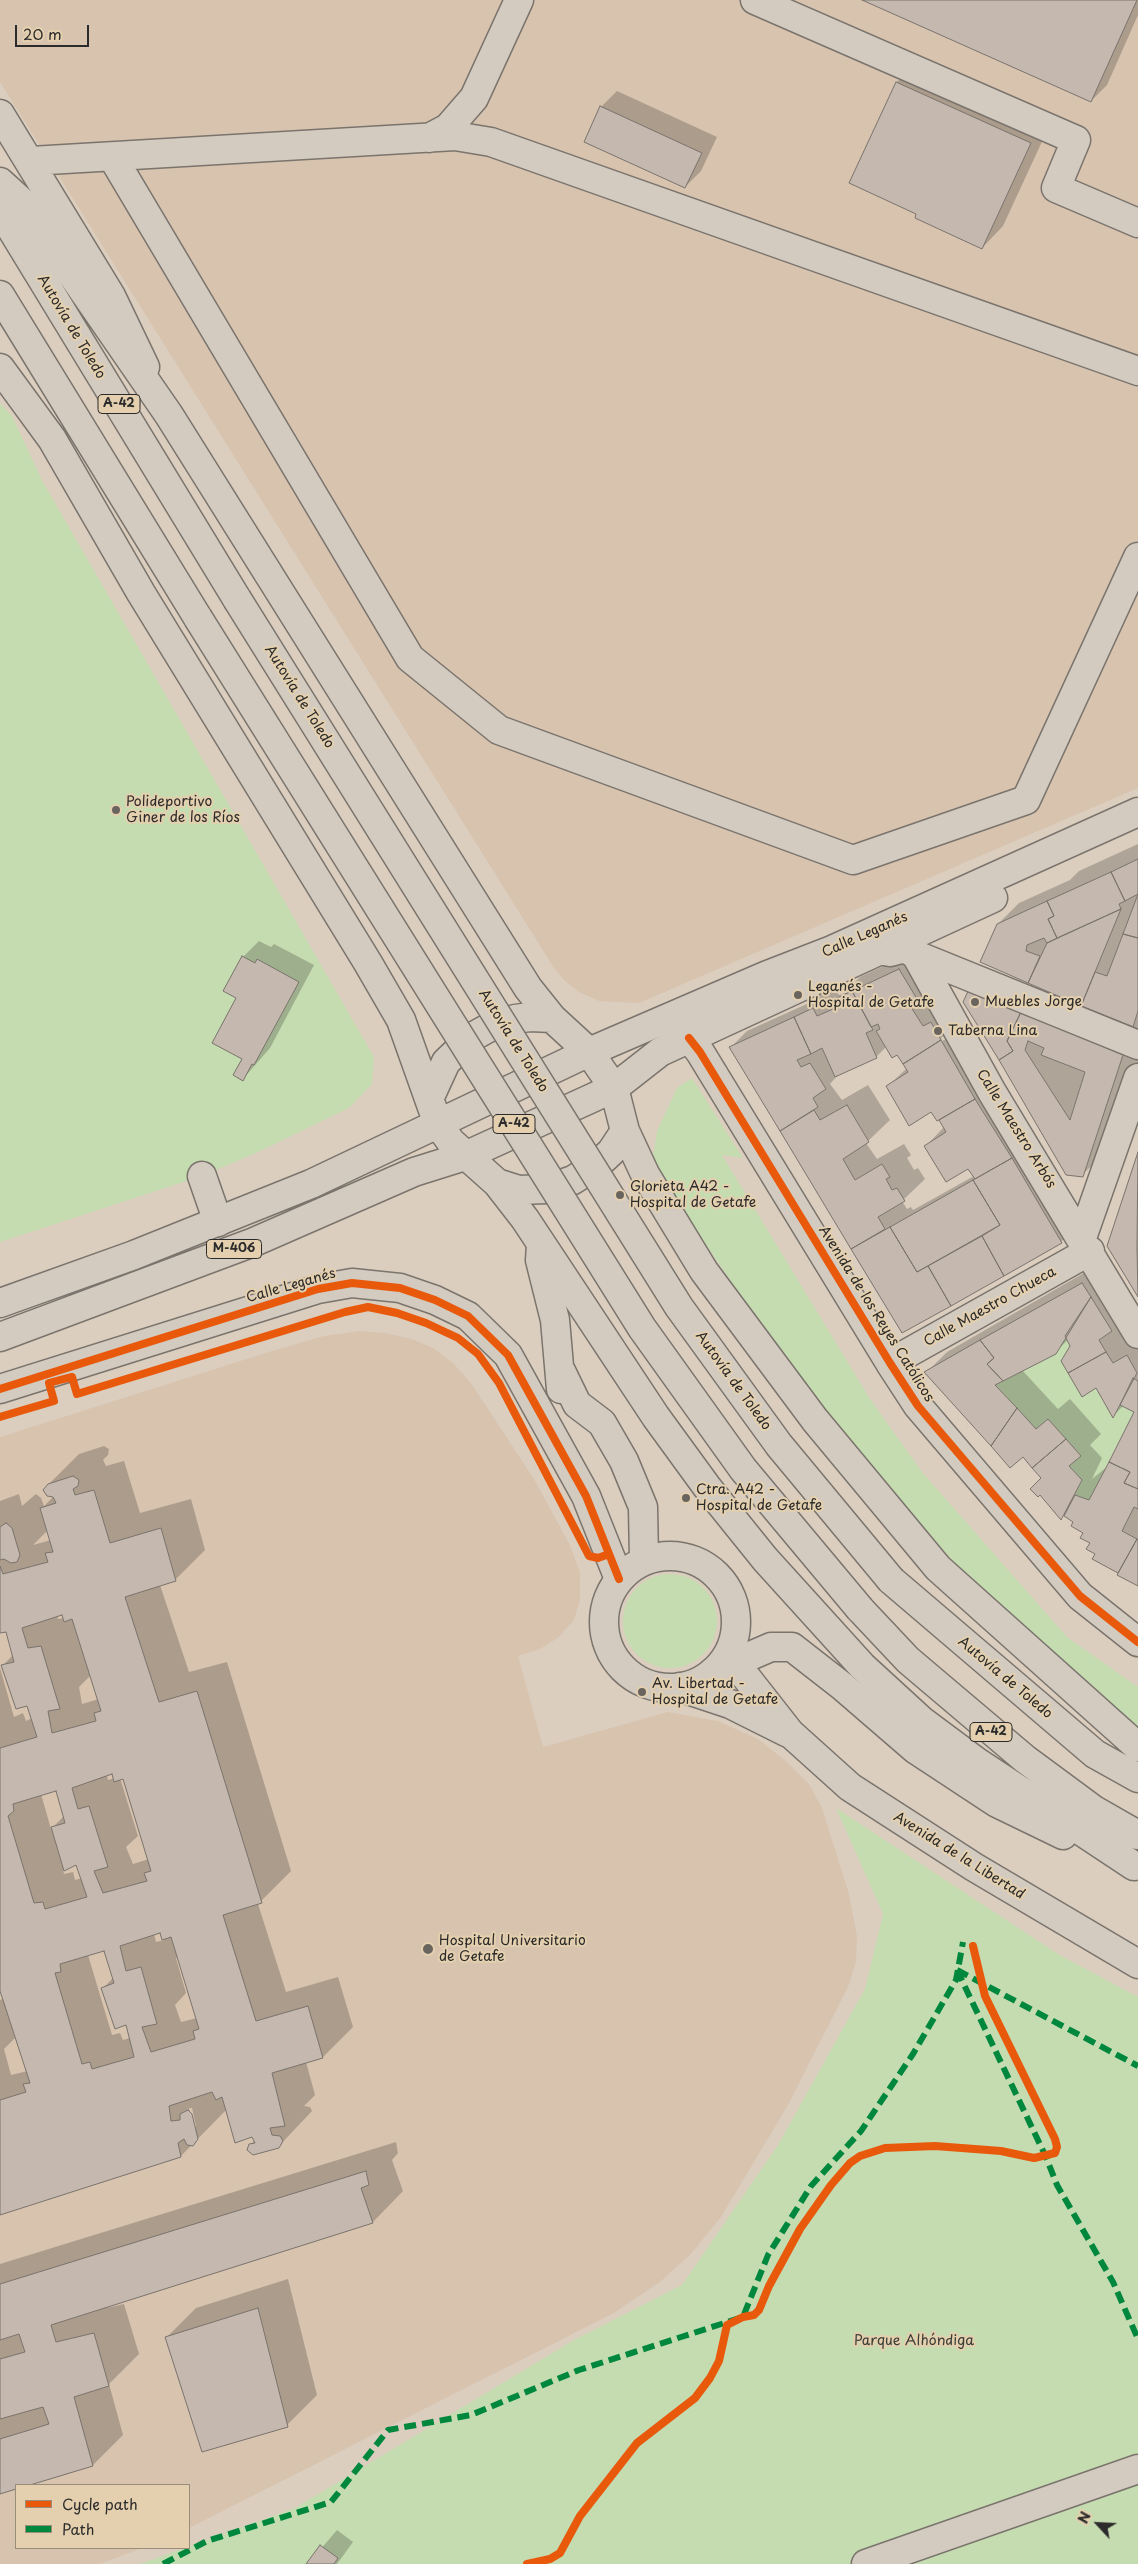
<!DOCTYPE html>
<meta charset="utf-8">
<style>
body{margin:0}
#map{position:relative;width:1138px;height:2564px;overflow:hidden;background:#dbcebe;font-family:"Playpen Sans",sans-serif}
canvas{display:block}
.legend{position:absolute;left:15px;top:2484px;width:175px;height:65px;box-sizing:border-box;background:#e4d0ae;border:1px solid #9a8e7a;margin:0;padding:6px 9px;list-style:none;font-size:15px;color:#2b2b2b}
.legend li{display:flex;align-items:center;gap:10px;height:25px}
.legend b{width:25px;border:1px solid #9a8e7a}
.north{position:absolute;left:1073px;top:2499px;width:50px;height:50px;-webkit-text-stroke:4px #e4d0ae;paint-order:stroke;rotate:295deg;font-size:14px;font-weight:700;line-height:20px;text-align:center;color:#2b2b2b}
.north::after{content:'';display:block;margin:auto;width:18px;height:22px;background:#2b2b2b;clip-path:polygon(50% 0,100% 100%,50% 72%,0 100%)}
.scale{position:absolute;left:15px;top:25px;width:74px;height:22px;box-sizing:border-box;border:2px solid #2b2b2b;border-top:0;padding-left:6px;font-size:15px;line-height:18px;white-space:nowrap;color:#2b2b2b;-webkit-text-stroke:4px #e4d0ae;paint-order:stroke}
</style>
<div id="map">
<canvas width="1138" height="2564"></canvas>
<ul class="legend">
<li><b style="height:6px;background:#e8590c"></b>Cycle path</li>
<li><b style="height:6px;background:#00873e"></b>Path</li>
</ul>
<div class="north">N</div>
<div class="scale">20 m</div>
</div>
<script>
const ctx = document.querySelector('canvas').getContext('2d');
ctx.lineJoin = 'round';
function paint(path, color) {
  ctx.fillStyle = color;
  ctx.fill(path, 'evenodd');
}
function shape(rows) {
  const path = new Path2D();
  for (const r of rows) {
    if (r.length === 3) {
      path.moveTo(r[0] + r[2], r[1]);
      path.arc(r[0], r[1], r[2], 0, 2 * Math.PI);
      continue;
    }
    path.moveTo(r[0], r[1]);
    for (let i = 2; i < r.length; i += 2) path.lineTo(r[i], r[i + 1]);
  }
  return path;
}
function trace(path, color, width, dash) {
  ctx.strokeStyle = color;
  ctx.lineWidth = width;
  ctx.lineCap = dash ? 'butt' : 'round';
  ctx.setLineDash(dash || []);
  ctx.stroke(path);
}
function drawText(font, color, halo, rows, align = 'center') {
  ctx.font = font + ' "Playpen Sans",sans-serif';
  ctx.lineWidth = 4;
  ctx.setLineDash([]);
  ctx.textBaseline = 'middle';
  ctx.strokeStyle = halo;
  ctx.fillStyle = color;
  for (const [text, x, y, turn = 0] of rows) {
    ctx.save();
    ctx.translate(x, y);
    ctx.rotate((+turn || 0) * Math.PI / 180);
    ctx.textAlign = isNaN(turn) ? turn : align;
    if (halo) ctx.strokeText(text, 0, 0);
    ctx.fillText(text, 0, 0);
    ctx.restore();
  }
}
paint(shape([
 [0,0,1138,0,1138,788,639,1003,599,1001,579,992,565,981,554,968,0,82],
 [360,1331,386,1333,412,1339,433,1348,453,1363,471,1383,534,1479,569,1543,580,1572,580,1600,574,1620,559,1637,540,1649,518,1656,543,1747,668,1712,718,1721,758,1739,787,1762,809,1784,822,1808,849,1894,857,1936,856,1962,848,1987,788,2105,721,2217,691,2254,660,2282,612,2314,189,2528,189,2485,16,2485,16,2548,142,2548,100,2564,0,2564,0,1437,272,1351,324,1336]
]), '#d8c3af');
paint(shape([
 [0,403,12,416,43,482,374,1057,372,1084,349,1108,258,1152,202,1176,0,1242],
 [692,1078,743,1158,722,1155,870,1399,922,1472,1067,1637,1138,1687,1138,1726,1115,1709,980,1590,914,1518,783,1358,652,1165,657,1131,677,1088],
 [1065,1336,1113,1418,1120,1405,1134,1412,1089,1500,1075,1495,1082,1480,1069,1466,1081,1455,1048,1419,1036,1429,995,1385,1056,1354],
 [670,1621,47],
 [836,1808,1058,1954,1138,1997,1138,2564,140,2564,295,2508,574,2340,682,2285,778,2145,865,1989,883,1914]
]), '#c5dbb0');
paint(shape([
 [865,0,1138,0,1138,15,1107,85,1091,101],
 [918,61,1051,122,1003,226,982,248,918,214,851,183,897,82],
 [617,91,717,137,701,171,685,187,601,107],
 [1138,844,1138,1069,1113,1145,1082,1175,970,990,991,969,1041,990,1039,995,1045,989,1028,982,998,924,1019,903,1070,880,1079,871],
 [259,941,271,947,274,944,314,965,270,1048,243,1079,238,997,243,957],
 [920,949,1082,1221,1061,1242,903,1332,731,1047,747,1031,811,1002,816,996,834,988,839,995,843,994,860,977],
 [946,1035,947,1038,921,1054,921,1051],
 [887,1046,898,1053,907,1068,888,1086,944,1116,940,1120,944,1127,926,1146,969,1167,974,1176,913,1210,911,1207,907,1209,902,1201,925,1179,918,1168,914,1170,907,1158,911,1155,904,1144,877,1159,866,1143,890,1120,868,1085,842,1100,830,1084,839,1074,876,1057],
 [1138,1156,1138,1295,1108,1246],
 [1103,1262,1138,1341,1138,1584,1122,1567,1118,1571,1075,1522,1064,1515,1061,1518,1042,1478,1023,1455,926,1373,947,1352],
 [1068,1340,1113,1416,1124,1405,1135,1412,1108,1466,1092,1479,1102,1458,1090,1445,1101,1434,1070,1399,1058,1409,1022,1370,1055,1352],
 [104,1446,109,1449,108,1455,103,1460,106,1466,124,1461,140,1513,191,1499,205,1550,175,1580,160,1585,189,1672,227,1662,291,1871,258,1904,286,1992,338,1977,353,2027,323,2057,306,2062,315,2095,304,2106,310,2107,312,2111,278,2147,250,2145,255,2140,227,2109,181,2156,0,2213,0,2000,5,1998,0,1989,0,1668,14,1717,23,1713,26,1721,32,1718,28,1704,2,1666,13,1655,7,1630,0,1632,0,1501,19,1494,22,1506,36,1494,41,1498,44,1506,54,1496,49,1484,79,1454],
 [48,1530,51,1540,33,1545],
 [63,1613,64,1618,58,1619,57,1615],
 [91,1675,99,1699,82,1704,79,1687],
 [113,1773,115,1778,108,1780,107,1775],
 [124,1777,149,1859,133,1864,126,1847,138,1836,120,1778],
 [57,1789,64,1816,51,1829,41,1794],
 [77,1864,82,1878,75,1880,73,1872,64,1874,63,1869],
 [161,1931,164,1940,156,1942,154,1934],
 [104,1950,113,1978,102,1989,127,2024,130,2038,123,2040,120,2033,112,2035,88,1955],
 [179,1957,197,2018,181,2022,175,2005,186,1993,176,1958],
 [10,2022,28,2071,11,2075,4,2049,15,2038],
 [189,2108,192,2108,196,2126,194,2128],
 [396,2142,398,2153,392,2160,403,2191,373,2222,106,2306,106,2308,124,2304,139,2354,109,2384,123,2435,93,2465,26,2485,16,2485,16,2488,0,2493,0,2264],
 [288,2279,317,2395,287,2425,166,2338,196,2308],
 [337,2530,353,2542,337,2564,308,2564]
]), '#0003');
const building = shape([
 [862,0,1137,0,1091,102,862,0],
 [896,82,1031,143,982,249,915,218,916,214,849,183,896,82],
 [600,106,702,153,685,188,584,142,600,106],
 [1138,859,1138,938,1123,934,1138,894,1125,901,1111,872,1138,859],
 [1111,872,1125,901,1119,904,1121,909,1057,938,1048,919,1054,916,1047,901,1111,872],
 [1047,901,1054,916,1048,919,1057,938,1047,943,1044,938,1027,945,1026,951,1040,956,1028,983,980,962,997,924,1047,901],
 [1121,909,1081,1006,1028,983,1047,943,1121,909],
 [1123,934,1138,938,1138,1011,1133,1027,1081,1006,1095,972,1107,976,1123,934],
 [242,956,255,963,257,959,299,982,254,1065,252,1064,243,1081,233,1075,242,1059,212,1043,236,998,223,991,242,956],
 [899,969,917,999,909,1004,923,1026,931,1022,941,1040,903,1064,897,1055,892,1058,876,1031,880,1029,878,1024,871,1027,852,991,899,969],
 [969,989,1021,1012,1007,1041,1013,1051,999,1060,963,1002,969,989],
 [852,991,873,1030,866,1033,877,1058,835,1077,822,1048,811,1054,794,1017,813,1008,817,1016,840,1006,837,998,852,991],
 [1021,1012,1123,1055,1083,1177,1066,1175,999,1060,1013,1051,1007,1041,1021,1012],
 [1028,1041,1044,1048,1041,1055,1085,1072,1070,1120,1025,1050,1028,1041],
 [794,1017,811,1054,797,1060,801,1067,810,1063,826,1089,813,1098,818,1107,780,1131,729,1047,794,1017],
 [941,1040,975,1099,937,1121,931,1112,909,1126,886,1086,908,1072,903,1064,941,1040],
 [975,1099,1012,1158,975,1179,968,1169,946,1182,924,1146,946,1132,939,1120,975,1099],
 [847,1105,869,1142,843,1159,855,1180,882,1164,890,1177,886,1179,892,1190,897,1188,905,1201,878,1217,885,1229,851,1249,780,1131,814,1110,820,1120,847,1105],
 [1138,1152,1137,1247,1138,1297,1107,1246,1138,1152],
 [1012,1158,1062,1243,1004,1276,982,1236,1000,1225,973,1180,1012,1158],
 [973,1180,1000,1225,917,1272,890,1227,973,1180],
 [890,1227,917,1272,928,1266,951,1306,902,1333,851,1249,890,1227],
 [982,1236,1004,1276,951,1306,928,1266,982,1236],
 [1082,1283,1091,1297,1056,1354,1003,1381,987,1364,994,1358,980,1340,1082,1283],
 [1091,1297,1112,1331,1099,1340,1106,1352,1068,1373,1061,1361,1070,1346,1065,1336,1091,1297],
 [980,1340,994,1358,987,1364,1003,1381,995,1385,1017,1408,991,1446,924,1372,980,1340],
 [1106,1352,1113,1363,1127,1355,1137,1373,1113,1418,1096,1388,1082,1397,1068,1373,1106,1352],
 [1133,1378,1138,1381,1138,1489,1124,1483,1130,1472,1109,1462,1134,1412,1120,1405,1133,1378],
 [1017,1408,1036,1429,1048,1419,1066,1439,1032,1468,1023,1457,1010,1468,991,1446,1017,1408],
 [1066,1439,1081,1456,1069,1466,1082,1480,1061,1520,1040,1495,1038,1497,1030,1489,1041,1478,1032,1468,1066,1439],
 [1109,1462,1130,1472,1124,1483,1138,1489,1138,1509,1134,1507,1122,1531,1137,1539,1118,1573,1092,1559,1095,1554,1086,1549,1090,1543,1080,1538,1083,1533,1071,1526,1073,1522,1064,1516,1075,1495,1089,1500,1109,1462],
 [73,1476,79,1480,78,1486,73,1489,75,1495,94,1490,110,1543,161,1528,176,1581,125,1597,159,1702,197,1691,262,1903,223,1915,256,2021,308,2006,323,2058,272,2073,285,2126,270,2128,272,2135,280,2136,283,2141,279,2148,253,2155,247,2150,249,2144,255,2143,252,2137,235,2143,222,2097,216,2100,212,2092,169,2106,171,2121,180,2120,180,2114,188,2110,192,2114,198,2139,193,2146,187,2145,184,2139,178,2143,181,2157,0,2215,0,2100,26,2092,23,2084,30,2083,0,1991,0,1748,37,1737,27,1706,16,1709,1,1665,14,1662,6,1632,0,1633,0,1566,3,1574,48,1562,45,1553,53,1552,40,1508,56,1503,53,1497,47,1496,43,1490,48,1484,73,1476],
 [62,1615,64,1622,72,1619,101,1711,94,1713,96,1721,52,1733,48,1711,60,1709,41,1646,28,1648,22,1628,62,1615],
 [112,1774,114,1782,123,1779,151,1871,144,1873,147,1881,103,1893,94,1871,108,1867,89,1806,78,1809,72,1788,112,1774],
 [56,1791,65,1823,51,1827,64,1871,76,1865,87,1897,45,1909,43,1902,34,1903,8,1816,14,1811,13,1804,56,1791],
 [160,1933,162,1940,171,1937,199,2029,193,2031,195,2039,151,2052,142,2027,157,2024,141,1967,126,1971,120,1946,160,1933],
 [104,1951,114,1983,101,1988,115,2029,126,2025,134,2057,92,2069,90,2062,82,2064,55,1973,61,1972,60,1964,104,1951],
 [6,1523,12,1528,20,1555,17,1562,11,1563,4,1559,0,1560,0,1527,6,1523],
 [1137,1539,1138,1540,1138,1586,1117,1575,1137,1539],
 [366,2171,369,2185,361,2188,373,2223,51,2325,56,2342,94,2333,109,2386,74,2397,93,2466,30,2485,16,2485,16,2489,0,2494,0,2439,49,2424,43,2407,0,2419,0,2359,25,2352,19,2334,0,2340,0,2284,366,2171],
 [258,2308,288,2427,202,2452,165,2337,258,2308],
 [320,2545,338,2558,334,2564,306,2564,320,2545]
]);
paint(building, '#c4b8af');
trace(building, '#7a746d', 1);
const minor = shape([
 [755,0,1076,140,1056,188,1138,223],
 [0,114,111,296,145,367],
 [429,138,448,128,474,98,519,0],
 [113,158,410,658,499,730,853,860,1026,800,1138,557],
 [31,161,455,136,491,142,1138,371],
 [884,951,890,952,905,948,916,955,992,1092,1138,1334],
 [916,955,1138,1045],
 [689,1038,700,1052,890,1363,918,1406,1080,1596,1138,1642],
 [589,1052,765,976,832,950,1138,812],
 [614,1088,660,1052,993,898],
 [202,1176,218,1222],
 [1082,1238,1138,1078],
 [541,1245,540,1260,555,1320,561,1389],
 [890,1363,1090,1251],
 [561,1371,577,1404,602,1423,624,1461,643,1507,644,1560],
 [0,1389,318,1289,352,1283,400,1288,435,1300,468,1316,508,1355,586,1496,619,1579],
 [670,1622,66],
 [728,1654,790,1733,850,1787,974,1867,1138,1964],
 [679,1687,730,1704,788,1733],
 [866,2564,1138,2469]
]);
const highway = shape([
 [0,182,22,202,169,415,528,988,552,1018,589,1052,614,1088,625,1131,645,1174,704,1271,815,1420,938,1568,1138,1747],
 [0,210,237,599],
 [0,295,198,618],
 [0,368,52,439,141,593,368,963,401,1020,438,1124,451,1142,497,1183,519,1190,547,1189,573,1180,598,1164,611,1152,625,1131],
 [429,1099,446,1062,472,1037,492,1026,515,1019,530,1017,552,1018],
 [497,1183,525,1219,656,1417,707,1487,765,1559,862,1666,922,1721,977,1762,1134,1866],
 [0,1303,134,1255,311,1184,589,1052],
 [0,1337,254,1242,414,1172,465,1156,614,1088],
 [891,1580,1095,1754,1138,1778],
 [860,1609,908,1660,1025,1759,1094,1810,1138,1835],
 [713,1672,771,1647,792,1647,842,1686,915,1749,997,1803,1063,1835]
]);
trace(minor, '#7a746d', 31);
trace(highway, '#7a746d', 31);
trace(minor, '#d3cbc0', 28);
trace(highway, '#d3cbc0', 28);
const highwayBridge = shape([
 [237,599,679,1307,779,1445,891,1580],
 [198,618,642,1328,743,1469,860,1609]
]);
trace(highwayBridge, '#7a746d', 31, []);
trace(highwayBridge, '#d3cbc0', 28);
trace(shape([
 [957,1970,1046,2157,1057,2185,1113,2282,1138,2339],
 [957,1970,1138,2066],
 [163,2564,207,2541,331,2502,388,2430,471,2415,579,2370,743,2317,768,2255,811,2186,861,2131,913,2054,956,1980,963,1942]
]), '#00873e', 6, [12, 6]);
trace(shape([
 [689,1038,700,1052,890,1363,918,1406,1080,1596,1138,1642],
 [0,1389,318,1289,352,1283,400,1288,435,1300,468,1316,508,1355,586,1496,619,1579],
 [0,1417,54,1401,49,1383,60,1380,72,1377,77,1394,345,1312,368,1307,397,1313,426,1323,458,1338,478,1354,499,1383,589,1556,598,1558,609,1554],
 [527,2564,550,2559,560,2553,580,2516,637,2443,695,2398,710,2378,719,2361,727,2325,743,2317,754,2315,759,2310,769,2286,800,2229,831,2185,850,2163,860,2156,885,2148,935,2146,1001,2151,1034,2158,1055,2153,1057,2147,1055,2139,985,1996,973,1946]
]), '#e8590c', 8);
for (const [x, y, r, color] of [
 [116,810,5,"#69645e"],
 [798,995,5,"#69645e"],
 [975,1002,5,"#69645e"],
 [938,1031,5,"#69645e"],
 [620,1195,5,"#69645e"],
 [686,1498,5,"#69645e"],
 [642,1692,5,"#69645e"],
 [428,1949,6,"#69645e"]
]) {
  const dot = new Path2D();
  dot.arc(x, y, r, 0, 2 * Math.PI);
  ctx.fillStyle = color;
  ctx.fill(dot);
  trace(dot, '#e4d0ae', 2);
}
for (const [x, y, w] of [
 [119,404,42],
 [514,1124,42],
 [234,1249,55],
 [991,1732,42]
]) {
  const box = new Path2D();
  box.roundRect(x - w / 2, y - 9.5, w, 19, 4);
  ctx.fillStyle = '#e4d0ae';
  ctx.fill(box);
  trace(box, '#2b2b2b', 1);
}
drawText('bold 12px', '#2b2b2b', null, [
 ["A-42",119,404],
 ["A-42",514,1124],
 ["M-406",234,1249],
 ["A-42",991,1732]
]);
drawText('14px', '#2b2b2b', '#e4d0ae', [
 ["Autovía de Toledo",71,327,59],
 ["Autovía de Toledo",299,697,58],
 ["Calle Leganés",865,935,-24],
 ["Autovía de Toledo",513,1041,58],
 ["Calle Maestro Arbós",1016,1129,58],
 ["Calle Leganés",291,1286,-16],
 ["Calle Maestro Chueca",990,1307,-29],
 ["Avenida de los Reyes Católicos",876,1314,58],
 ["Autovía de Toledo",733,1381,54],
 ["Autovía de Toledo",1005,1678,40],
 ["Avenida de la Libertad",959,1856,32]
]);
drawText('14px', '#2b2b2b', '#e4d0ae', [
 ["Polideportivo",126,802],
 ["Giner de los Ríos",126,818],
 ["Leganés -",808,987],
 ["Hospital de Getafe",808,1003],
 ["Muebles Jorge",985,1002],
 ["Taberna Lina",948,1031],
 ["Glorieta A42 -",630,1187],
 ["Hospital de Getafe",630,1203],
 ["Ctra. A42 -",696,1490],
 ["Hospital de Getafe",696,1506],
 ["Av. Libertad -",652,1684],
 ["Hospital de Getafe",652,1700],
 ["Hospital Universitario",439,1941],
 ["de Getafe",439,1957]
], 'left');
drawText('14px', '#393e37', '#e4d0ae', [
 ["Parque Alhóndiga",914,2341]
]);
</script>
